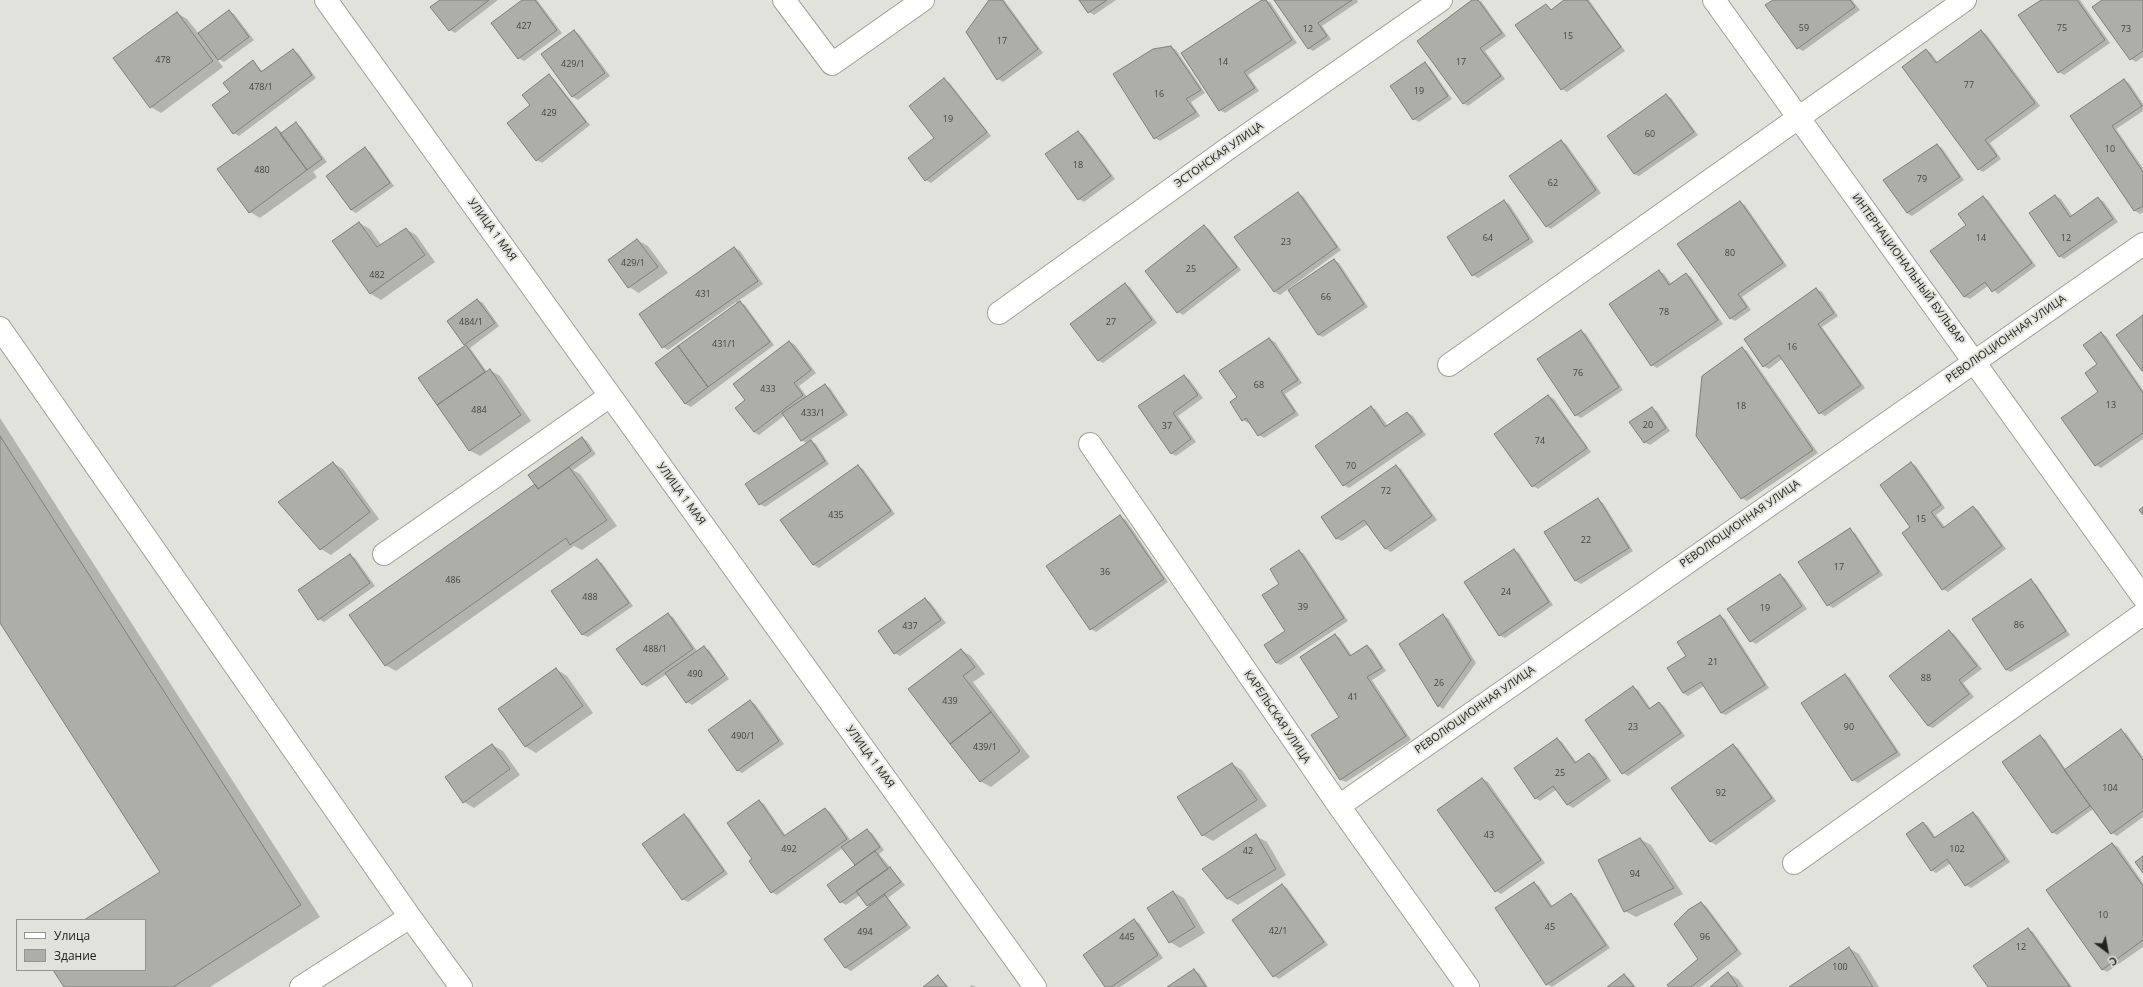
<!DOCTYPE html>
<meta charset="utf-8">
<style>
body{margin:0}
#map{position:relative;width:2143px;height:987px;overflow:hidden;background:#e1e2db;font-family:"Open Sans",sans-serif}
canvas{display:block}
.legend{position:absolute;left:16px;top:919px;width:130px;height:52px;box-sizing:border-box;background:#e1e2db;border:1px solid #959590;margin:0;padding:5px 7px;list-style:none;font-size:12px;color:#22221f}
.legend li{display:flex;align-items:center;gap:8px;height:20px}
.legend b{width:20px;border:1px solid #959590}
.north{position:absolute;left:2087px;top:931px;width:40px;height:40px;-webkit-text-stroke:3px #e1e2db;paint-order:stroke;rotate:148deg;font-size:11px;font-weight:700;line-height:16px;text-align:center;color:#22221f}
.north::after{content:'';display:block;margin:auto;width:14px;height:18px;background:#22221f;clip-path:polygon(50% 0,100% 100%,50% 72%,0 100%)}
</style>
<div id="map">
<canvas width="2143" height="987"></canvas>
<ul class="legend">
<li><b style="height:5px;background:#fff"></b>Улица</li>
<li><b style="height:11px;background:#adaea7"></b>Здание</li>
</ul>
<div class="north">С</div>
</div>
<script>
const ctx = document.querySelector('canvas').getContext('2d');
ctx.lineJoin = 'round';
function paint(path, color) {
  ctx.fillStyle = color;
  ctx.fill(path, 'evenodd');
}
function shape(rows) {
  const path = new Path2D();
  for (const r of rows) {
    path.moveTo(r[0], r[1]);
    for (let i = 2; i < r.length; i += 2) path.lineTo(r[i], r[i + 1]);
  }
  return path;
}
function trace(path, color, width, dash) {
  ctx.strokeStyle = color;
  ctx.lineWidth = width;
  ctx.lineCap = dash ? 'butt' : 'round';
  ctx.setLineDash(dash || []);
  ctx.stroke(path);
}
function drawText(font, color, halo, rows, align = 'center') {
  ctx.font = font + ' "Open Sans",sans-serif';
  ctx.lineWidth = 4;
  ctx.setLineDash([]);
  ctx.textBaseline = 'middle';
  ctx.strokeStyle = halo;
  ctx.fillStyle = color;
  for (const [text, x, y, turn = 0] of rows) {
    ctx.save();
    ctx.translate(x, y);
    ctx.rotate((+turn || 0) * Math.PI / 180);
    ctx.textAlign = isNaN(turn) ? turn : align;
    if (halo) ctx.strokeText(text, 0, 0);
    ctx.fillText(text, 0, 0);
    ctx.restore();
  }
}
paint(shape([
 [441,0,498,0,455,33,450,30,432,7],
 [524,0,537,0,562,33,524,61,519,58],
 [991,0,1004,0,1043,53,1003,82,998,79],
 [1080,0,1116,0,1094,15,1089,12],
 [1263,0,1270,2,1297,43,1248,75,1259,91,1225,113,1220,110],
 [1275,0,1357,0,1358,2,1322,26,1331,39,1313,51,1308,48],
 [1473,0,1481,1,1506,36,1485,51,1505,79,1468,106,1463,103],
 [1566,0,1589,0,1625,51,1567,92,1562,89,1546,5,1552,10],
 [1774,0,1852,0,1860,10,1803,51,1798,48],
 [2043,0,2080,0,2110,43,2064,75,2059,72],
 [2104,0,2143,0,2143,57,2136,62,2131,59],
 [229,11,234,14,254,40,224,62,216,58,223,67,161,113,151,107,177,13,187,19,199,34],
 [574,31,579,34,610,76,578,100,573,97,542,54],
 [1981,31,1986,34,2040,106,1990,143,2001,159,1983,172,1978,169,1926,50,1931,53,1938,63],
 [1171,47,1176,50,1205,93,1191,102,1200,116,1160,141,1155,138],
 [293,50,298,53,316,78,239,136,234,133,231,92,253,61,263,72],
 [1425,64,1430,67,1452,99,1419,122,1414,119],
 [549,76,554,79,590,125,542,163,537,160,531,105],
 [944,80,949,82,991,136,931,183,926,180,935,138],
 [2124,80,2129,83,2143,104,2143,111,2116,129,2143,168,2143,212,2140,214,2135,211,2071,116],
 [1666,95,1671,98,1698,135,1639,176,1634,174],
 [296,124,301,127,327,162,313,172,317,177,260,218,250,212,276,128,283,133],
 [1078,132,1083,135,1115,179,1084,202,1079,199],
 [1561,141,1566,144,1601,193,1551,229,1546,226],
 [1937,145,1942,148,1964,180,1912,216,1907,213],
 [365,149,370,152,394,186,356,213,351,210],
 [1298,193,1303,196,1341,250,1280,295,1275,292,1235,237],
 [2055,196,2061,199,2073,217,2099,199,2104,202,2118,222,2064,259,2059,256],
 [1983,197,1988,200,2036,266,1998,294,1989,285,1970,299,1965,297,1932,251,1967,225],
 [1504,201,1509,204,1534,242,1478,278,1473,275],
 [1740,202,1745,205,1787,266,1742,297,1751,310,1735,321,1730,318],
 [359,223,370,229,382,246,406,229,416,235,435,262,381,300,371,294,333,242],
 [1204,226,1209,229,1241,270,1183,315,1178,312],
 [637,240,648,246,668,273,639,293,629,287],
 [735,248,740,251,763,284,738,301,745,305,774,345,691,407,686,404,656,363,737,304,736,302,668,350,663,347],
 [1334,260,1339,263,1368,307,1323,337,1318,335],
 [1659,271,1664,274,1672,285,1686,274,1691,277,1723,324,1657,368,1652,365,1610,304],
 [1125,284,1130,287,1157,323,1103,363,1098,360],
 [1816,289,1822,292,1838,316,1822,327,1865,388,1825,416,1820,413,1782,359,1769,369,1764,366],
 [478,300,483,303,499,326,470,348,487,372,490,370,500,376,531,421,480,456,469,450,420,378,467,345,448,321],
 [1581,331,1586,334,1623,390,1581,418,1576,415],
 [2101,333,2106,336,2143,390,2143,439,2101,468,2096,465],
 [1270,339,1275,342,1302,383,1285,394,1299,415,1264,438,1259,435,1250,422,1248,423,1243,420,1238,397],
 [790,342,795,345,816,373,799,386,807,397,825,385,830,388,848,415,810,440,816,444,829,464,765,507,760,504,808,444,801,440,785,415,759,435,754,432,747,401],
 [1742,348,1747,351,1818,453,1747,501,1742,498],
 [1184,376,1189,379,1203,398,1178,416,1196,442,1176,456,1171,453,1140,407],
 [1549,396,1554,399,1591,452,1538,489,1533,486],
 [1371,407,1376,410,1388,426,1408,413,1413,416,1426,435,1349,488,1344,485],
 [1652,408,1657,411,1670,431,1650,445,1644,442],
 [0,418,320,917,210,987,65,987,54,970,145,970,145,920,86,920,161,872,0,621],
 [582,438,587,441,596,454,573,470,580,474,617,526,582,550,574,546,396,671,385,665,536,484],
 [333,463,343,469,379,519,331,555,321,549],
 [1911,463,1916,466,1945,508,1936,515,1945,527,1973,507,1978,510,2006,549,1948,592,1943,589,1911,527],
 [858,466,863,469,895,514,819,568,814,565,782,520],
 [1396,466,1401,469,1437,520,1391,552,1386,549,1368,524,1342,541,1337,539,1322,517],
 [1598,500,1603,503,1633,551,1581,584,1576,581,1545,532],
 [1121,517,1126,520,1168,582,1096,632,1091,629],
 [1850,530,1855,533,1883,575,1833,608,1828,605],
 [1514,550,1519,553,1553,605,1505,638,1499,635],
 [1299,551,1304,554,1348,621,1281,665,1276,663,1287,631,1281,584],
 [350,555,355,558,375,586,324,622,319,619],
 [597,560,602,563,633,606,588,637,583,635,552,591],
 [1780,575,1785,578,1807,609,1756,644,1751,641],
 [2031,581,2036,584,2070,635,2011,672,2006,670],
 [925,599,930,602,946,623,900,656,895,653],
 [668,614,673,617,697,651,704,647,709,650,729,679,692,705,687,702,667,674,647,687,642,684],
 [1443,616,1448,618,1476,663,1443,709,1439,706],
 [1720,616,1725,619,1769,688,1726,715,1721,713,1704,686,1688,696,1683,693,1687,656],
 [1949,631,1954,634,1982,669,1963,683,1974,697,1933,728,1928,726],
 [1335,635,1340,638,1352,656,1367,646,1372,649,1386,671,1372,680,1411,740,1346,782,1341,780,1312,736,1341,717],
 [961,650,971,656,985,674,973,682,1030,757,991,787,980,781,909,689],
 [556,669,567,676,593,713,536,753,526,747,499,710],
 [1845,675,1850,678,1901,755,1858,783,1853,780],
 [1633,687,1638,690,1651,709,1659,703,1664,706,1685,736,1628,776,1623,773,1586,721],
 [750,701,755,704,784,744,742,773,737,770],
 [2121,731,2126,733,2143,757,2143,817,2117,836,2112,833,2093,809,2057,835,2052,832,2040,736,2045,739,2066,770],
 [1557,739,1562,742,1577,763,1590,754,1595,757,1611,781,1573,808,1568,805,1557,789,1540,801,1535,798],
 [492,745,503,751,520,775,474,808,464,802],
 [1733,745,1738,748,1776,801,1716,845,1711,842,1672,788],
 [1232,764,1242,770,1267,806,1213,841,1202,835],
 [1483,779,1488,782,1545,863,1501,894,1496,891,1438,810],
 [759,801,764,804,786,836,825,809,830,812,851,841,867,830,872,833,884,850,879,854,905,885,888,898,911,928,851,971,846,968,825,939,870,907,860,895,846,905,841,902,856,866,843,848,777,895,772,892,754,859],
 [1973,813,1978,816,2010,862,1971,888,1966,885,1951,863,1936,873,1931,870,1923,823,1928,826,1936,838],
 [684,815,689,818,728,874,688,902,682,899],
 [1256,836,1267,842,1286,875,1238,905,1228,899,1204,869],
 [1640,839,1651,845,1683,894,1636,917,1625,911],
 [2113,844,2118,847,2143,883,2143,947,2107,972,2102,969],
 [1534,883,1539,886,1553,907,1571,895,1576,897,1610,948,1552,987,1547,984],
 [1282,885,1287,888,1328,945,1279,979,1274,976],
 [1173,892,1184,898,1205,933,1180,948,1170,942],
 [1701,903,1706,906,1742,954,1700,987,1670,987,1699,959],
 [1134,920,1139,923,1163,958,1120,987,1106,987],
 [2028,929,2033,932,2072,987,1989,987],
 [1849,948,1859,954,1879,987,1791,987],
 [1194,970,1199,973,1208,987,1169,987],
 [1728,973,1738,979,1744,987,1711,987],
 [1624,975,1629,978,1636,987,1608,987],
 [938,976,949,987,924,987],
 [972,985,976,987,969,987]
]), '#0003');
const building = shape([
 [440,0,489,0,449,31,430,7,440,0],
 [522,0,535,0,557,30,518,59,491,23,522,0],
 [989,0,1002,0,1038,49,997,80,966,32,989,0],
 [1079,0,1107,0,1088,13,1079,0],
 [1262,0,1266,0,1292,40,1244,72,1255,88,1219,111,1181,53,1262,0],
 [1274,0,1352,0,1318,23,1327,36,1308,49,1274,0],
 [1472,0,1478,0,1502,33,1480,48,1501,76,1463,104,1417,41,1472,0],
 [1564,0,1587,0,1621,47,1561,90,1515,25,1546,4,1551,10,1564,0],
 [1773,0,1850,0,1855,7,1797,49,1765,5,1773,0],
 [2041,0,2077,0,2105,40,2058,73,2018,15,2041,0],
 [2102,0,2143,0,2143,51,2130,60,2092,7,2102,0],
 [229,10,249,37,218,60,198,33,229,10],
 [177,12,213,61,150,108,113,58,177,12],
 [574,30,605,73,572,97,541,54,574,30],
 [1981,30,2035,103,1985,140,1997,156,1978,170,1902,67,1926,49,1936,63,1981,30],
 [1171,46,1201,90,1186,99,1196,112,1154,139,1113,74,1153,49,1171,46],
 [293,49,312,75,233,134,212,105,230,92,223,83,253,60,261,72,293,49],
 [1425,62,1448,96,1413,120,1390,86,1425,62],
 [549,74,586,122,536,161,507,123,530,105,522,95,549,74],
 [944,78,987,132,925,181,908,158,934,138,909,106,944,78],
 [2124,79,2142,106,2112,126,2143,172,2143,206,2134,211,2070,116,2124,79],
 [1666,94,1694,132,1634,174,1607,136,1666,94],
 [296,122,322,159,307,170,280,134,296,122],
 [276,127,307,170,249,213,217,169,276,127],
 [1078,131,1111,176,1078,200,1045,154,1078,131],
 [1561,140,1596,190,1546,227,1509,176,1561,140],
 [1937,144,1960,177,1907,213,1883,180,1937,144],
 [365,147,390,183,351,210,326,176,365,147],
 [1298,192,1337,247,1274,292,1234,237,1298,192],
 [2055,195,2070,217,2098,197,2113,219,2059,257,2029,213,2055,195],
 [1983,196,2032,263,1992,292,1985,282,1964,297,1930,251,1966,225,1958,214,1983,196],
 [1504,200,1529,239,1472,276,1447,237,1504,200],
 [1740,201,1783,263,1738,294,1747,307,1730,319,1677,244,1740,201],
 [359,222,377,247,406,228,425,255,370,294,332,241,359,222],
 [1204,225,1237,267,1177,313,1145,271,1204,225],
 [637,239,658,267,628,288,608,260,637,239],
 [734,247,758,281,662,348,639,314,734,247],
 [1334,259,1364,304,1318,335,1288,290,1334,259],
 [1659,270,1669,285,1686,273,1718,320,1651,366,1609,304,1659,270],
 [1125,283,1152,320,1098,361,1070,324,1125,283],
 [1816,288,1834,313,1818,324,1861,385,1819,414,1779,355,1763,367,1744,339,1816,288],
 [477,299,495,323,464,345,447,321,477,299],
 [740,301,770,342,708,387,678,346,740,301],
 [2143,315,2143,371,2142,371,2116,335,2143,315],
 [1581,330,1619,387,1575,416,1537,359,1581,330],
 [2101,332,2143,393,2143,433,2095,466,2061,418,2098,392,2085,373,2097,364,2083,345,2101,332],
 [1269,338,1298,380,1281,391,1295,412,1258,436,1246,418,1242,421,1230,402,1237,397,1219,371,1269,338],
 [789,341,811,370,794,383,803,395,754,432,735,408,745,400,733,384,789,341],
 [466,345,485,372,437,405,418,378,466,345],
 [678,346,708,387,685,404,655,363,678,346],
 [1742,347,1813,450,1741,499,1696,436,1702,376,1742,347],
 [490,369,521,415,469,451,437,405,490,369],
 [1184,375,1198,395,1173,413,1191,439,1171,454,1138,406,1184,375],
 [825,384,844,412,801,441,782,413,825,384],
 [1548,395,1587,448,1532,487,1494,434,1548,395],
 [1371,406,1385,427,1407,412,1422,432,1343,486,1315,446,1371,406],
 [1652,407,1666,428,1644,443,1629,422,1652,407],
 [0,436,301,905,173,987,64,987,53,970,145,970,145,920,84,920,160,872,0,623,0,436],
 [582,437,591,451,538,489,528,475,582,437],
 [811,440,825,461,759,505,745,484,811,440],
 [333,462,370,512,320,550,278,502,333,462],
 [1911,462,1941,505,1931,512,1943,528,1973,506,2002,546,1942,590,1902,533,1910,527,1880,485,1911,462],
 [858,465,891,511,813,565,780,520,858,465],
 [1396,465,1432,516,1385,549,1364,520,1336,539,1321,517,1396,465],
 [569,467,607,520,570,545,566,538,385,666,349,615,535,484,538,489,569,467],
 [1598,498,1629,548,1575,581,1544,532,1598,498],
 [2143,507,2143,515,2139,510,2143,507],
 [1120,515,1164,579,1090,630,1046,566,1120,515],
 [1850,528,1879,572,1827,606,1798,562,1850,528],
 [1514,549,1549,602,1499,636,1464,582,1514,549],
 [1299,550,1344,618,1276,663,1264,645,1285,631,1262,595,1279,584,1270,569,1299,550],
 [350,554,370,583,318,620,298,590,350,554],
 [597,559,629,603,582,635,551,591,597,559],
 [1780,574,1802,606,1750,642,1727,609,1780,574],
 [2031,579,2066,631,2006,670,1972,619,2031,579],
 [925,598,941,620,894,654,878,631,925,598],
 [668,613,693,649,642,685,616,649,668,613],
 [1443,614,1471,660,1438,707,1399,644,1443,614],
 [1720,615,1765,685,1721,713,1701,682,1683,693,1667,668,1686,656,1677,642,1720,615],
 [1949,630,1977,666,1959,680,1969,694,1928,726,1889,676,1949,630],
 [1335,634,1350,656,1367,645,1382,668,1367,677,1406,736,1340,780,1311,735,1339,717,1300,657,1335,634],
 [704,646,725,675,686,703,665,673,704,646],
 [961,649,975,667,963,676,991,712,950,744,908,689,961,649],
 [556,668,583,706,525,747,498,709,556,668],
 [1845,674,1897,752,1852,781,1801,703,1845,674],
 [1633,686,1649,709,1659,702,1681,733,1622,774,1585,720,1633,686],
 [750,700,779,741,737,771,708,730,750,700],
 [991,712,1020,751,980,782,950,744,991,712],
 [2121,729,2143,760,2143,811,2111,834,2064,770,2121,729],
 [2040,735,2090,806,2052,833,2002,762,2040,735],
 [1557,738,1575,763,1589,753,1607,778,1567,805,1553,786,1535,799,1514,768,1557,738],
 [492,744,510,769,463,803,445,777,492,744],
 [1733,744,1772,798,1710,842,1671,788,1733,744],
 [1232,763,1257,800,1202,836,1177,797,1232,763],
 [1482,778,1541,860,1495,892,1437,810,1482,778],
 [759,800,784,836,825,808,847,839,771,893,749,861,752,859,727,823,759,800],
 [1973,812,2005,859,1965,886,1947,859,1931,871,1906,834,1923,822,1934,838,1973,812],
 [684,814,724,871,682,900,642,844,684,814],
 [867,829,880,847,855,865,841,847,867,829],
 [1256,834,1276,869,1227,899,1202,869,1256,834],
 [1640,838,1674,888,1624,912,1598,860,1640,838],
 [2112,843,2143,886,2143,940,2102,970,2046,890,2112,843],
 [875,851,888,869,840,903,827,885,875,851],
 [2143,856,2143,873,2135,862,2143,856],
 [890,867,901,882,867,906,856,891,890,867],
 [1534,882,1551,907,1571,893,1606,945,1546,985,1495,908,1534,882],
 [1282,884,1324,942,1273,977,1232,920,1282,884],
 [1173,891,1195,927,1169,943,1147,908,1173,891],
 [885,895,907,925,845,968,824,939,885,895],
 [1701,902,1737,950,1691,987,1669,987,1667,985,1698,959,1674,924,1688,910,1701,902],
 [1134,919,1158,955,1111,987,1105,987,1083,955,1134,919],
 [2028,928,2070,987,1988,987,1973,966,2028,928],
 [1849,947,1873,987,1789,987,1849,947],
 [1194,969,1206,987,1167,987,1194,969],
 [1728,972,1738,987,1710,987,1728,972],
 [1624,974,1634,987,1607,987,1624,974],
 [938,975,947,987,923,987,938,975]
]);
paint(building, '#adaea7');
trace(building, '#7e7f78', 1);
const minor = shape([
 [784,0,832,64,923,0],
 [1714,0,2143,597],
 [999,313,1230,147,1441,0],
 [0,328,410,917,461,987],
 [1449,365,1965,0],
 [1090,444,1339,806,1468,987],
 [384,554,610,396],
 [1339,806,2143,244],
 [1794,863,2143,614],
 [301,987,410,917]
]);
const major = shape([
 [326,0,1035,987]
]);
trace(minor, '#9e9f98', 24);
trace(major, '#9e9f98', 24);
trace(minor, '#fff', 22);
trace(major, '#fff', 22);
drawText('9px', '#454541', null, [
 ["427",524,26],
 ["59",1804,28],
 ["75",2062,28],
 ["12",1308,29],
 ["73",2126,29],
 ["15",1568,36],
 ["17",1002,41],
 ["478",163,60],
 ["14",1223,62],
 ["17",1461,62],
 ["429/1",573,64],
 ["77",1969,85],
 ["478/1",261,87],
 ["19",1419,91],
 ["16",1159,94],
 ["429",549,113],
 ["19",948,119],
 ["60",1650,134],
 ["10",2110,149],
 ["18",1078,165],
 ["480",262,170],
 ["79",1922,179],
 ["62",1553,183],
 ["64",1488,238],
 ["14",1981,238],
 ["12",2066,238],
 ["23",1286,242],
 ["80",1730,253],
 ["429/1",633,263],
 ["25",1191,269],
 ["482",377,275],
 ["431",703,294],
 ["66",1326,297],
 ["78",1664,312],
 ["484/1",471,322],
 ["27",1111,322],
 ["431/1",724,344],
 ["16",1792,347],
 ["76",1578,373],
 ["68",1259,385],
 ["433",768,389],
 ["13",2111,405],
 ["18",1741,406],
 ["484",479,410],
 ["433/1",813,413],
 ["20",1648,425],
 ["37",1167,426],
 ["74",1540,441],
 ["70",1351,466],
 ["72",1386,491],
 ["435",836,515],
 ["15",1921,519],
 ["22",1586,540],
 ["17",1839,567],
 ["36",1105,572],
 ["486",453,580],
 ["24",1506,592],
 ["488",590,597],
 ["39",1303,607],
 ["19",1765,608],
 ["86",2019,625],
 ["437",910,626],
 ["488/1",655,649],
 ["21",1713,662],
 ["490",695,674],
 ["88",1926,678],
 ["26",1439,683],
 ["41",1353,697],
 ["439",950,701],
 ["23",1633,727],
 ["90",1849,727],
 ["490/1",743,736],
 ["439/1",985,747],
 ["25",1560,773],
 ["104",2110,788],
 ["92",1721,793],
 ["43",1489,835],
 ["492",789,849],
 ["102",1957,849],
 ["42",1248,851],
 ["94",1635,874],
 ["10",2103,915],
 ["45",1550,927],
 ["42/1",1278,931],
 ["494",865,932],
 ["445",1127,937],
 ["96",1705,937],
 ["12",2021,947],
 ["100",1840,967]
]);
drawText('11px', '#22221f', '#e1e2db', [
 ["ЭСТОНСКАЯ УЛИЦА",1219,155,-35],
 ["УЛИЦА 1 МАЯ",492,230,54],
 ["ИНТЕРНАЦИОНАЛЬНЫЙ БУЛЬВАР",1908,269,54],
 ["РЕВОЛЮЦИОННАЯ УЛИЦА",2006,339,-35],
 ["УЛИЦА 1 МАЯ",681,494,54],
 ["РЕВОЛЮЦИОННАЯ УЛИЦА",1740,524,-35],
 ["РЕВОЛЮЦИОННАЯ УЛИЦА",1475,710,-35],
 ["КАРЕЛЬСКАЯ УЛИЦА",1277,717,56],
 ["УЛИЦА 1 МАЯ",870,757,54]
]);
</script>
